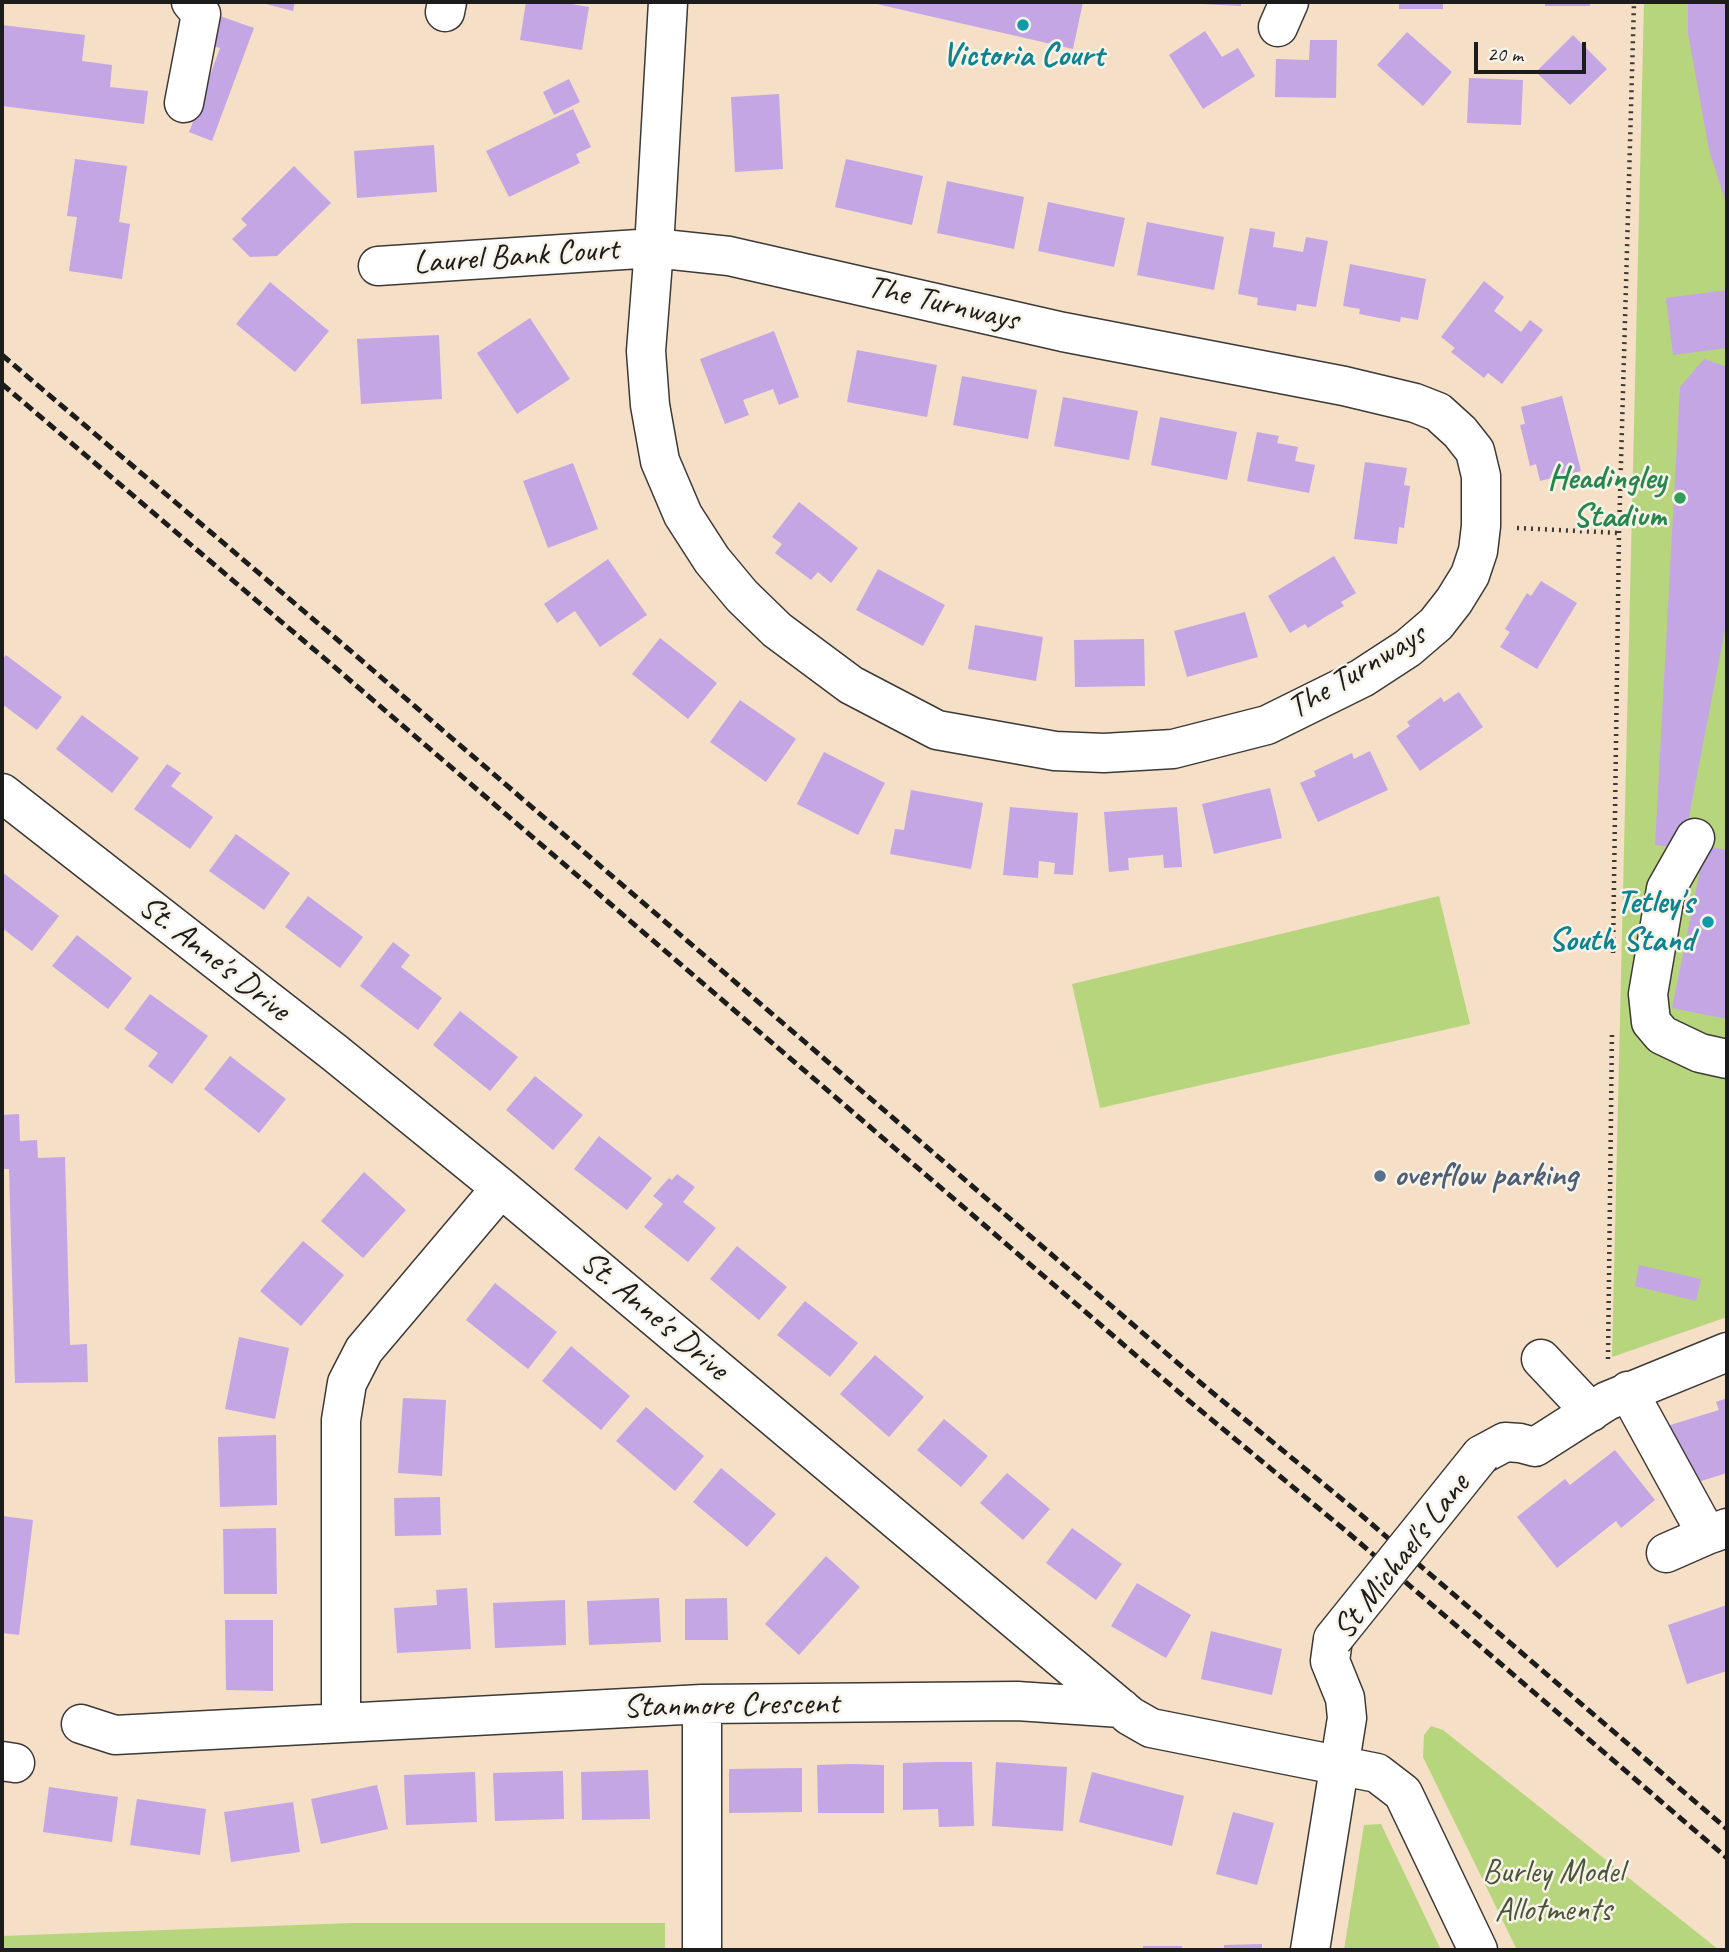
<!DOCTYPE html>
<style>
body{margin:0}
#map{position:relative;width:1729px;height:1952px;overflow:hidden;background:#f5dfc6;font-family:Caveat,sans-serif}
canvas{display:block}
.frame{position:absolute;inset:0;border:4px solid #1c1c1c;pointer-events:none}
.scale{position:absolute;left:1474px;top:42px;width:112px;height:32px;box-sizing:border-box;border:4px solid #1c1c1c;border-top:0;padding-left:9px;font-size:21px;line-height:24px;white-space:nowrap;color:#1c1c1c;-webkit-text-stroke:5px #f7f3e8;paint-order:stroke}
</style>
<div id="map">
<canvas width="1729" height="1952"></canvas>
<div class="frame"></div>
<div class="scale">20 m</div>
</div>
<script>
const ctx = document.querySelector('canvas').getContext('2d');
ctx.lineJoin = 'round';
function paint(path, color) {
  ctx.fillStyle = color;
  ctx.fill(path, 'evenodd');
}
function shape(rows) {
  const path = new Path2D();
  for (const r of rows) {
    path.moveTo(r[0], r[1]);
    for (let i = 2; i < r.length; i += 2) path.lineTo(r[i], r[i + 1]);
  }
  return path;
}
function trace(path, color, width, dash) {
  ctx.strokeStyle = color;
  ctx.lineWidth = width;
  ctx.lineCap = dash ? 'butt' : 'round';
  ctx.setLineDash(dash || []);
  ctx.stroke(path);
}
function drawText(font, color, halo, rows, align = 'center') {
  ctx.font = font + ' Caveat,sans-serif';
  ctx.lineWidth = 5;
  ctx.setLineDash([]);
  ctx.textBaseline = 'middle';
  ctx.strokeStyle = halo;
  ctx.fillStyle = color;
  for (const [text, x, y, turn = 0] of rows) {
    ctx.save();
    ctx.translate(x, y);
    ctx.rotate((+turn || 0) * Math.PI / 180);
    ctx.textAlign = isNaN(turn) ? turn : align;
    if (halo) ctx.strokeText(text, 0, 0);
    ctx.fillText(text, 0, 0);
    ctx.restore();
  }
}
paint(shape([
 [1644,2,1727,2,1727,1317,1612,1357],
 [1439,896,1470,1024,1100,1108,1072,984],
 [1431,1726,1443,1730,1719,1950,1517,1950,1423,1757,1424,1735],
 [1381,1824,1441,1950,1344,1950,1364,1825],
 [352,1923,665,1923,665,1950,2,1950,2,1936]
]), '#b7d57c');
paint(shape([
 [258,2,295,2,293,11],
 [526,2,559,2,589,7,582,50,520,40],
 [868,2,1083,2,1073,49],
 [1202,2,1241,2,1241,6,1202,4],
 [1399,2,1443,2,1443,9,1399,9],
 [1545,2,1590,2,1590,6,1545,6],
 [1688,2,1727,2,1727,206,1709,150,1688,33],
 [217,15,254,28,212,141,189,132,201,102,198,78,208,81,220,48,206,44],
 [2,25,85,35,82,61,112,65,110,87,148,91,144,124,2,106],
 [1205,31,1222,57,1238,48,1255,76,1203,109,1169,55],
 [1407,32,1452,72,1423,106,1377,65],
 [1573,35,1607,69,1570,105,1536,72],
 [1310,40,1337,40,1336,98,1275,97,1276,59,1309,60],
 [1469,78,1523,80,1521,125,1467,123],
 [569,79,580,102,554,115,543,92],
 [779,94,783,169,735,172,731,97],
 [573,109,591,147,576,154,580,163,509,197,486,151],
 [434,145,437,192,357,198,354,151],
 [75,159,127,166,119,222,130,224,122,279,69,271,77,217,67,216],
 [846,159,923,176,912,225,835,207],
 [294,166,331,203,277,256,250,257,232,239,247,225,241,219],
 [947,181,1024,197,1014,249,937,233],
 [1048,202,1125,218,1114,267,1038,251],
 [1147,222,1224,237,1214,290,1137,275],
 [1250,228,1275,232,1273,247,1286,249,1303,252,1306,237,1328,241,1316,307,1297,304,1296,311,1257,305,1258,298,1238,294],
 [1350,264,1426,279,1418,320,1401,317,1400,322,1359,314,1360,309,1343,306],
 [1484,281,1504,297,1494,311,1521,332,1530,320,1543,330,1502,384,1488,373,1484,378,1451,352,1455,348,1441,337],
 [270,282,329,331,295,372,236,324],
 [1727,290,1727,348,1673,355,1666,298],
 [530,318,570,379,517,414,477,353],
 [774,331,799,397,779,405,773,389,743,400,749,415,725,424,700,359],
 [439,335,442,399,361,404,357,339],
 [857,350,937,365,927,417,847,402],
 [1704,359,1727,367,1727,619,1683,848,1655,845,1680,387],
 [962,376,1037,390,1028,439,953,425],
 [1562,396,1581,471,1540,481,1536,464,1530,466,1525,445,1520,425,1525,424,1521,407],
 [1063,397,1138,411,1129,460,1054,446],
 [1160,417,1237,432,1227,480,1151,465],
 [1257,432,1279,436,1277,443,1298,447,1295,461,1315,465,1309,493,1247,481],
 [1365,462,1407,468,1404,485,1410,486,1404,528,1399,527,1397,544,1354,539],
 [573,463,598,529,548,548,523,481],
 [799,502,858,548,831,583,818,572,811,580,775,553,782,544,772,537],
 [1334,556,1356,593,1341,602,1344,606,1325,617,1308,628,1305,624,1290,633,1268,596],
 [608,559,647,615,600,647,575,611,557,623,544,604],
 [878,569,945,605,923,646,856,610],
 [1541,581,1577,603,1537,669,1500,647,1510,632,1505,629,1527,593,1531,596],
 [1245,612,1258,657,1187,677,1174,631],
 [975,625,1043,637,1036,681,968,669],
 [660,638,717,683,688,719,632,674],
 [1144,639,1145,686,1075,687,1074,640],
 [6,655,62,697,37,730,2,704,2,660],
 [1459,692,1483,727,1420,771,1396,736,1410,726,1407,722,1441,697,1444,702],
 [740,700,796,739,766,782,710,742],
 [82,715,139,758,112,793,56,749],
 [1370,751,1388,790,1318,822,1300,783,1316,776,1314,771,1352,753,1354,759],
 [824,752,885,783,858,835,797,804],
 [167,764,181,773,171,786,213,817,190,849,134,809],
 [1270,788,1282,838,1214,854,1202,804],
 [911,790,983,803,971,869,890,854,895,829,904,830],
 [1010,807,1078,813,1073,875,1054,874,1055,863,1039,861,1038,878,1003,875],
 [1177,807,1182,867,1164,868,1163,855,1128,858,1129,870,1109,872,1104,812],
 [236,834,290,873,264,910,209,871],
 [1705,846,1727,850,1727,1019,1672,1008],
 [2,872,59,916,32,951,2,928],
 [308,896,363,937,340,968,285,927],
 [77,935,132,978,108,1009,52,966],
 [393,942,410,955,401,967,442,998,418,1030,360,986],
 [150,994,208,1036,172,1084,148,1066,158,1053,124,1029],
 [460,1011,518,1057,490,1091,433,1045],
 [230,1056,286,1099,259,1133,204,1089],
 [535,1076,583,1115,553,1150,506,1110],
 [19,1114,20,1141,37,1140,38,1158,65,1157,70,1345,87,1344,88,1382,15,1383,9,1169,2,1169,2,1115],
 [599,1136,652,1178,627,1210,574,1169],
 [364,1172,406,1210,363,1258,321,1221],
 [677,1174,695,1187,683,1202,716,1228,688,1262,644,1227,663,1204,653,1196,669,1178,672,1180],
 [303,1241,344,1275,301,1326,260,1291],
 [737,1246,787,1287,759,1320,710,1279],
 [1639,1265,1701,1279,1696,1301,1635,1286],
 [495,1283,557,1332,528,1369,466,1320],
 [805,1301,858,1343,830,1377,777,1335],
 [239,1337,289,1348,275,1419,225,1409],
 [571,1346,630,1396,601,1430,542,1381],
 [875,1355,924,1397,889,1437,840,1394],
 [403,1398,446,1400,442,1476,398,1473],
 [1727,1398,1727,1473,1685,1486,1667,1426,1719,1410,1716,1402],
 [646,1407,704,1456,675,1491,616,1441],
 [944,1419,988,1456,961,1487,917,1450],
 [276,1435,277,1505,220,1507,218,1437],
 [1615,1450,1655,1500,1621,1528,1616,1521,1557,1568,1517,1517,1565,1479,1570,1485],
 [721,1468,776,1514,747,1547,693,1502],
 [1007,1473,1050,1509,1023,1540,980,1503],
 [440,1497,441,1535,395,1536,394,1498],
 [2,1516,33,1520,19,1635,2,1633],
 [276,1528,277,1594,224,1594,223,1529],
 [1072,1528,1122,1564,1096,1600,1046,1563],
 [826,1556,860,1587,799,1655,765,1624],
 [1137,1583,1191,1615,1166,1658,1111,1626],
 [467,1588,471,1649,397,1653,394,1608,437,1605,436,1590],
 [659,1598,661,1642,589,1645,587,1601],
 [727,1598,728,1640,685,1640,685,1599],
 [565,1600,566,1645,495,1648,493,1603],
 [1727,1605,1727,1671,1687,1684,1668,1625],
 [225,1620,273,1620,273,1691,226,1690],
 [1211,1631,1282,1649,1272,1695,1201,1679],
 [938,1762,972,1762,974,1826,939,1827,938,1809,903,1810,903,1763],
 [996,1762,1067,1767,1063,1831,992,1826],
 [851,1764,884,1765,884,1813,818,1813,817,1765],
 [802,1768,802,1812,729,1813,729,1769],
 [648,1770,650,1819,582,1820,581,1772],
 [563,1771,564,1819,495,1821,493,1773],
 [475,1772,477,1822,406,1825,404,1775],
 [1092,1772,1184,1796,1172,1846,1079,1822],
 [377,1785,388,1829,321,1844,311,1799],
 [49,1787,118,1797,112,1842,43,1832],
 [137,1799,206,1809,200,1855,130,1845],
 [293,1802,300,1852,231,1862,224,1812],
 [1233,1812,1274,1823,1257,1885,1216,1874],
 [1262,1944,1262,1950,1224,1950,1224,1945],
 [1143,1946,1182,1946,1182,1950,1143,1950]
]), '#c4a6e5');
const minor = shape([
 [445,12,447,2],
 [1278,27,1289,2],
 [184,103,201,14,191,2],
 [378,266,654,248,729,256,1063,332,1344,386,1415,403,1438,412,1460,432,1475,451,1481,476,1481,526,1478,551,1470,575,1454,601,1436,624,1408,648,1362,678,1267,725,1173,749,1104,753,1055,751,937,730,851,685,777,630,742,596,712,560,683,515,660,461,650,405,646,351,654,248,668,2],
 [2,793,335,1053,501,1188,1130,1716,1151,1728,1377,1773,1403,1793,1478,1950],
 [1695,838,1666,889,1648,994,1651,1022,1662,1035,1700,1053,1727,1059],
 [1541,1359,1591,1412],
 [1628,1391,1707,1535,1727,1528],
 [1481,1455,1505,1442,1520,1443,1535,1447,1607,1401,1727,1352],
 [1666,1553,1707,1535],
 [341,1722,341,1420,347,1383,364,1350,501,1188],
 [81,1724,115,1735,702,1704,1017,1701,1121,1708],
 [2,1761,15,1763],
 [702,1950,702,1704],
 [1310,1950,1347,1718,1345,1698,1330,1661,1333,1639]
]);
trace(minor, '#3d3936', 41);
trace(shape([
 [1517,528,1619,533],
 [1613,953,1619,533,1634,2],
 [1608,1359,1612,1031]
]), '#3d3936', 4.5, [2, 5]);
trace(minor, '#fff', 38);
trace(shape([
 [2,355,346,647,1202,1384,1360,1514,1727,1829],
 [2,384,331,664,1188,1400,1346,1531,1727,1858]
]), '#1c1c1c', 5, [10, 5]);
const minorBridge = shape([
 [1333,1639,1481,1455]
]);
trace(minorBridge, '#3d3936', 41, []);
trace(minorBridge, '#fff', 38);
for (const [x, y, r, color] of [
 [1023,25,7,"#0f9aa8"],
 [1680,498,7,"#2e9e5b"],
 [1708,922,7,"#0f9aa8"],
 [1380,1176,7,"#5c6f8a"]
]) {
  const dot = new Path2D();
  dot.arc(x, y, r, 0, 2 * Math.PI);
  ctx.fillStyle = color;
  ctx.fill(dot);
  trace(dot, '#f7f3e8', 2.5);
}
drawText('bold 33px', '#0d838f', '#f7f3e8', [
 ["Victoria Court",1023,56],
 ["Tetley's",1694,903,"right"],
 ["South Stand",1694,941,"right"]
]);
drawText('33px', '#1c1c1c', '#f7f3e8', [
 ["Laurel Bank Court",516,257,-4],
 ["The Turnways",943,304,13],
 ["The Turnways",1357,672,-31],
 ["St. Anne's Drive",214,959,38],
 ["St. Anne's Drive",654,1316,40],
 ["St Michael's Lane",1402,1557,-52],
 ["Stanmore Crescent",731,1706,-1]
]);
drawText('bold 33px', '#27864d', '#f7f3e8', [
 ["Headingley",1666,479],
 ["Stadium",1666,517]
], 'right');
drawText('bold 33px', '#4e5e75', '#f7f3e8', [
 ["overflow parking",1394,1176]
], 'left');
drawText('33px', '#4a5439', '#f7f3e8', [
 ["Burley Model",1553,1873],
 ["Allotments",1553,1911]
]);
</script>
